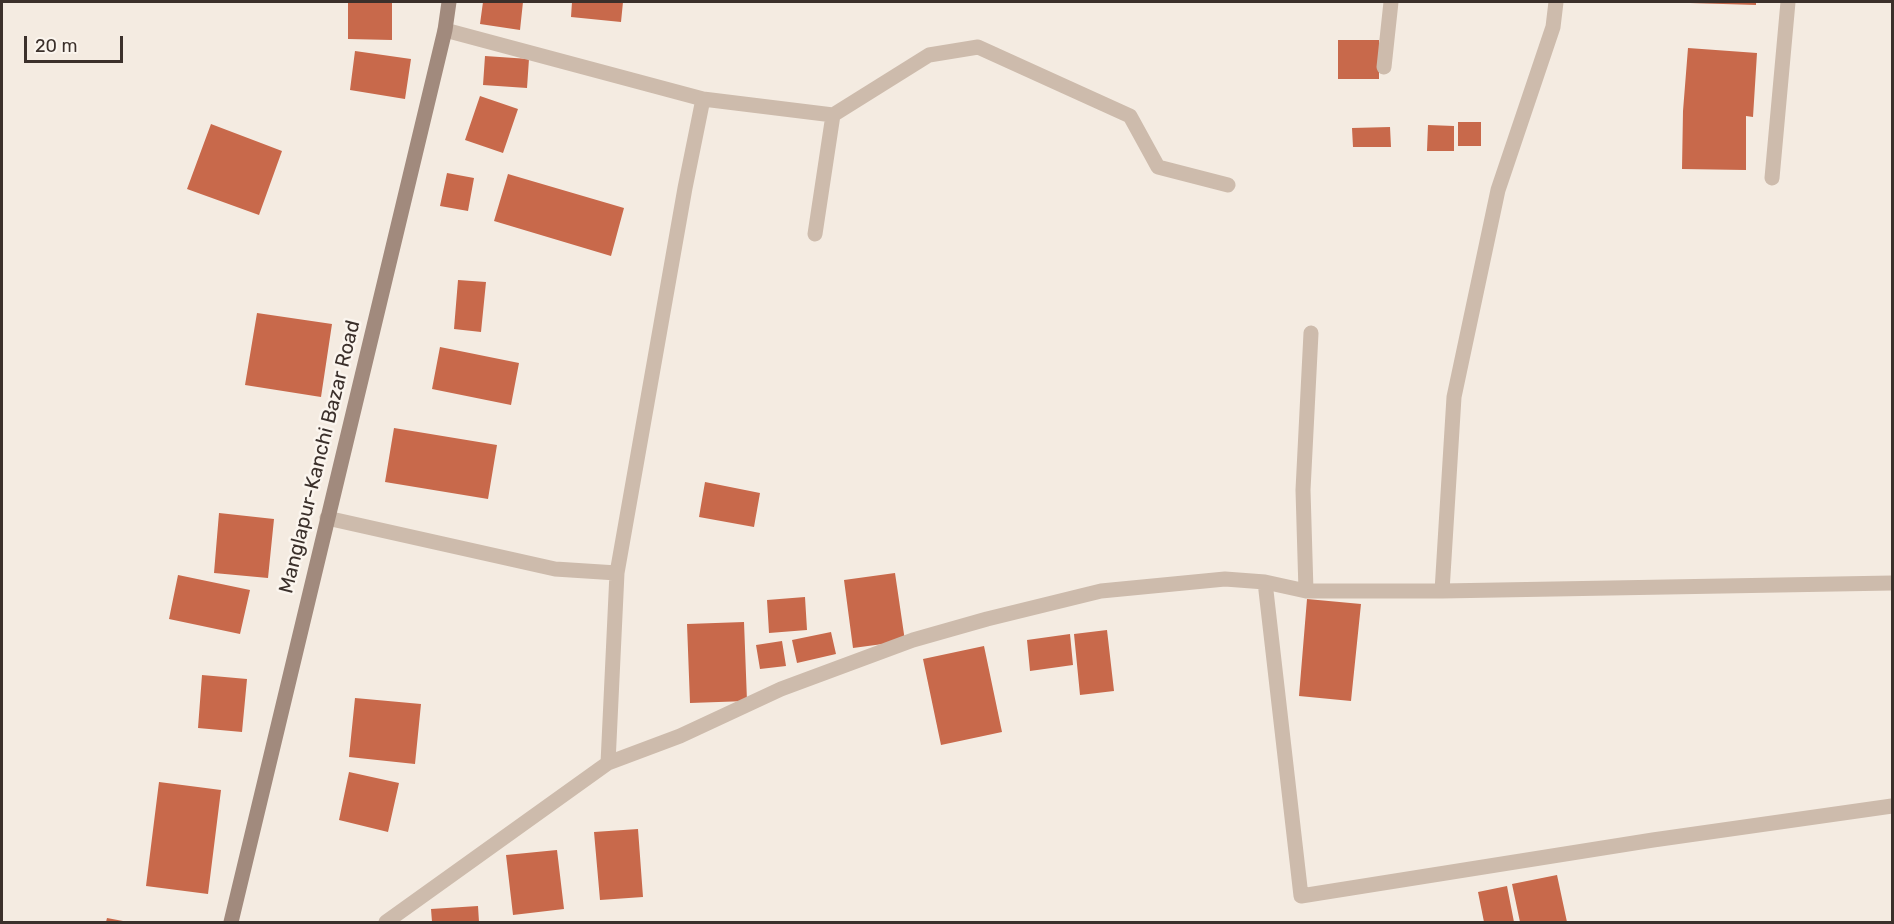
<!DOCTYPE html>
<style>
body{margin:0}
#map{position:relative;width:1894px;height:924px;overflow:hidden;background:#f4ebe1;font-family:Rubik,sans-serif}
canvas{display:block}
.frame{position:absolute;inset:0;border:3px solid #3b302b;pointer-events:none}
.scale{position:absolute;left:24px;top:36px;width:99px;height:27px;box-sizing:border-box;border:3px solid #3b302b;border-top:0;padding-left:8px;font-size:18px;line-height:21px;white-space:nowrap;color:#3b302b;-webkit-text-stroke:4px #fbf5ee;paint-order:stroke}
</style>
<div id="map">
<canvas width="1894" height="924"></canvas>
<div class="frame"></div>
<div class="scale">20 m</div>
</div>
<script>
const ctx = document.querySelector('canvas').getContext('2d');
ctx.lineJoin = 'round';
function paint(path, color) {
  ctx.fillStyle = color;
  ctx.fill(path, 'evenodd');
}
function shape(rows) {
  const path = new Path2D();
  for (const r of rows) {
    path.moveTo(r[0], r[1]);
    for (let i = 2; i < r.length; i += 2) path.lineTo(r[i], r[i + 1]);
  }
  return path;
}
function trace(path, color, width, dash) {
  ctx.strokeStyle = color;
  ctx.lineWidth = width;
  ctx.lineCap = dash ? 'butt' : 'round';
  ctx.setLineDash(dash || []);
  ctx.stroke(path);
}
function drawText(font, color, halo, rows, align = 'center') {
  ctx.font = font + ' Rubik,sans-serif';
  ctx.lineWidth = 5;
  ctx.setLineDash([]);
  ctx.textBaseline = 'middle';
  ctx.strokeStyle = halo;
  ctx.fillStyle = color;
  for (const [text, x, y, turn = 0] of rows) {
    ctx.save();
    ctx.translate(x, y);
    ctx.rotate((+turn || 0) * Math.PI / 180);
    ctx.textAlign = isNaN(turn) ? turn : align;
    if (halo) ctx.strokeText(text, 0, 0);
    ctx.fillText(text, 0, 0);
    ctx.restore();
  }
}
paint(shape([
 [348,2,392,2,392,40,348,39],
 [483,2,523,2,520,30,480,24],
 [572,2,623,2,621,22,571,17],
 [1690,2,1756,2,1756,5,1690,3],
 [1338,40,1379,40,1379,79,1338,79],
 [1688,48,1757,53,1753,117,1746,116,1746,170,1682,169,1683,111],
 [355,51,411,59,405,99,350,90],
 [485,56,529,59,527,88,483,85],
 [480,96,518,109,503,153,465,140],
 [1458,122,1481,122,1481,146,1458,146],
 [211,124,282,151,259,215,187,189],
 [1428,125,1454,126,1454,151,1427,151],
 [1390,127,1391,147,1353,147,1352,128],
 [447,173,474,178,468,211,440,206],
 [508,174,624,208,611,256,494,221],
 [458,280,486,282,481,332,454,329],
 [257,313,332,324,321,397,245,385],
 [440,347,519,363,511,405,432,389],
 [394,428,497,445,488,499,385,482],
 [705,482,760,493,754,527,699,517],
 [219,513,274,519,268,578,214,573],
 [895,573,905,641,853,648,844,580],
 [178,575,250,590,240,634,169,619],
 [805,597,807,630,769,633,767,600],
 [1307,599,1361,604,1351,701,1299,696],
 [744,622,747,701,690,703,687,624],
 [1107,630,1114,691,1080,695,1074,634],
 [831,632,836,654,797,663,792,640],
 [1070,634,1073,665,1030,671,1027,640],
 [782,641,786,666,760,669,756,645],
 [984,646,1002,732,941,745,923,659],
 [202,675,247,679,242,732,198,728],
 [355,698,421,704,415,764,349,757],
 [349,772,399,783,388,832,339,820],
 [159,782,221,790,208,894,146,886],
 [638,829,643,897,600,900,594,832],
 [557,850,564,909,513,915,506,855],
 [1557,875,1567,922,1520,922,1512,884],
 [1507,886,1514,922,1484,922,1478,892],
 [478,906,479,922,432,922,431,909],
 [107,918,123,921,123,922,106,922]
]), '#c8694b');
trace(shape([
 [445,30,703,99,833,115,929,55,978,47,1130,116,1158,167,1228,185],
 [1384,67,1391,2],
 [1772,178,1788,2],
 [815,234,833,115],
 [327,518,555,569,617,573,608,763],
 [617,573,685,188,703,99],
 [1265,582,1301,896,1653,840,1892,806],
 [1306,591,1303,490,1311,333],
 [1442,591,1454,397,1498,190,1553,27,1556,2],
 [386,922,608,763,680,736,781,689,913,640,987,619,1101,591,1225,579,1265,582,1306,591,1442,591,1892,583]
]), '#cdbbac', 15);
trace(shape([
 [231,922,445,30,449,2]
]), '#a18a7d', 15);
drawText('20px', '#3b302b', '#fbf5ee', [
 ["Manglapur-Kanchi Bazar Road",320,457,-76]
]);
</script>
